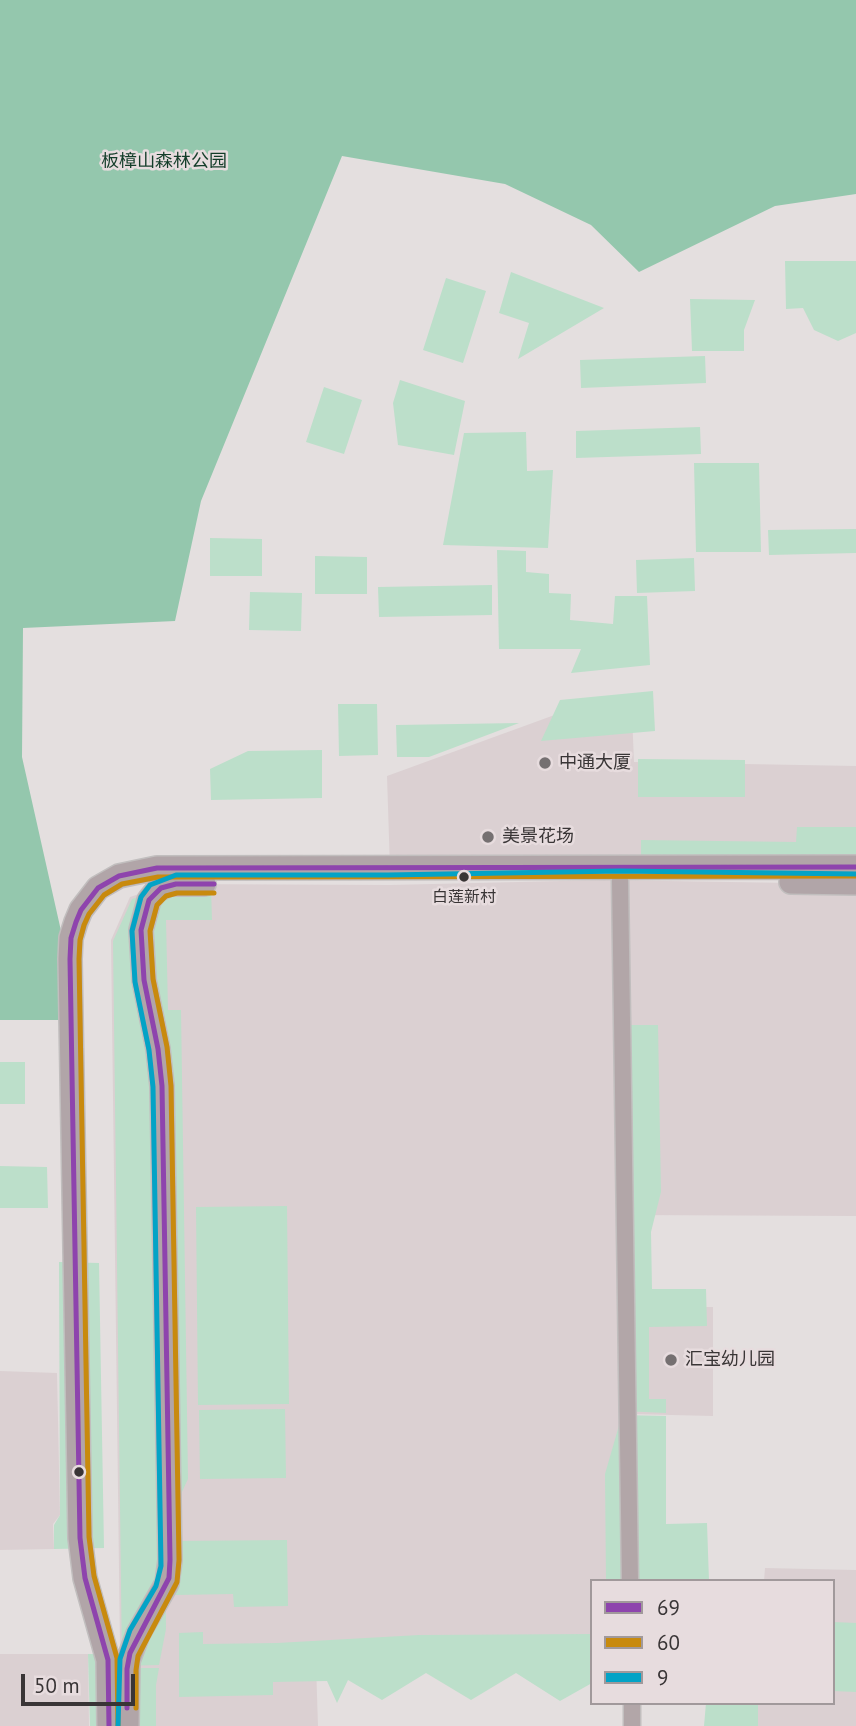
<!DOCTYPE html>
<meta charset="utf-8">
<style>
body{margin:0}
#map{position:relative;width:856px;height:1726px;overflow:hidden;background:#e4dfdf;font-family:"PT Sans",sans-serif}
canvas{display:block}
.legend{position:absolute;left:590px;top:1579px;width:245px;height:126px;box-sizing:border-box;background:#e7dcde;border:2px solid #a1999b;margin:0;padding:9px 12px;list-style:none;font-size:21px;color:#393536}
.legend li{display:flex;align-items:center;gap:14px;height:35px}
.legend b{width:35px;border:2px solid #a1999b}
.scale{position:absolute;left:21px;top:1674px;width:114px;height:32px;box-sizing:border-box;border:4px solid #393536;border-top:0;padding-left:9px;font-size:21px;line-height:24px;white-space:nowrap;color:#393536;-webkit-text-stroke:5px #e7dcde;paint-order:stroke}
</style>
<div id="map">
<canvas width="856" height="1726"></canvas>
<ul class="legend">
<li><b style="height:9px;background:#8e44ad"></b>69</li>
<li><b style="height:9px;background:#c88a0e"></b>60</li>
<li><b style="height:9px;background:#03a3c6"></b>9</li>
</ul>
<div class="scale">50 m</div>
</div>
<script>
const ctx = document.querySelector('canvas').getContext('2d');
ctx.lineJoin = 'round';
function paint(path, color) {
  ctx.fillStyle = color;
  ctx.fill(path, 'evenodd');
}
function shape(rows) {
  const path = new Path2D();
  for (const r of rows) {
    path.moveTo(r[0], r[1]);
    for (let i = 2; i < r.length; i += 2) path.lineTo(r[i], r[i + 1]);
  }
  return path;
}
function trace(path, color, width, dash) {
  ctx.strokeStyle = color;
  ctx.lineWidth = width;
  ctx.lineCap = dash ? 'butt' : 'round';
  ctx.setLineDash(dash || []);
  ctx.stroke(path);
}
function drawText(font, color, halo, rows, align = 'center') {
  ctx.font = font + ' "PT Sans","Noto Sans SC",sans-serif';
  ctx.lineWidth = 5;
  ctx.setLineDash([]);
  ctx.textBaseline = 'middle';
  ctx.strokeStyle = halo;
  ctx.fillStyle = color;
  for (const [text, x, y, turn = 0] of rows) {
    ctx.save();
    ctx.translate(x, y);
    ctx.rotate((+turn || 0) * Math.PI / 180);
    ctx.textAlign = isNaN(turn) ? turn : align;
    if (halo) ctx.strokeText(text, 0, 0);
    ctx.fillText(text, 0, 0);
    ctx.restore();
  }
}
paint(shape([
 [560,713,632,714,634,762,856,766,856,867,390,869,387,776],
 [604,880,856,884,856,1216,627,1215,629,1307,713,1307,713,1416,631,1414,634,1581,592,1581,592,1660,316,1664,318,1726,121,1726,111,940,130,897,169,884,390,885],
 [0,1371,57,1373,60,1515,53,1524,54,1549,0,1550],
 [765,1568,856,1570,856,1726,750,1726,752,1703,833,1703,833,1581,764,1581],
 [0,1654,88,1654,89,1726,0,1726]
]), '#dbd0d2');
paint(shape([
 [785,261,856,261,856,333,838,341,814,330,803,308,786,309],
 [511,272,604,308,518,359,529,323,499,313],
 [446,278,486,291,463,363,423,350],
 [690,299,755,300,744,330,744,351,692,351],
 [705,356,706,383,581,388,580,360],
 [400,380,465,401,454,455,398,445,393,403],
 [324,387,362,400,344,454,306,442],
 [700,427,701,454,576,458,576,431],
 [526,432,527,471,553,470,548,548,443,545,464,433],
 [694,463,759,463,761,552,696,552],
 [856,529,856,553,769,555,768,530],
 [210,538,262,539,262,576,210,576],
 [497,550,526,551,526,572,549,574,549,593,571,594,570,620,613,624,615,596,647,596,650,665,571,673,581,649,499,649],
 [315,556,367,557,367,594,315,594],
 [694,558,695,591,637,593,636,560],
 [492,585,492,615,379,617,378,587],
 [250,592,302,593,301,631,249,630],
 [653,691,655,731,541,741,560,700],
 [338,704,377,704,378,755,339,756],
 [519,723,429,757,397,757,396,725],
 [322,750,322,798,211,800,210,769,248,751],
 [638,759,745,760,745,797,638,797],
 [797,827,856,827,856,863,641,863,641,840,796,842],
 [170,887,211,888,212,920,166,920,168,1010,181,1010,188,1479,165,1528,166,1629,159,1665,122,1666,113,941,132,899],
 [620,1025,658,1025,661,1192,651,1232,652,1289,706,1289,707,1326,649,1327,649,1399,666,1399,666,1413,622,1411],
 [0,1062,25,1062,25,1104,0,1104],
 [0,1166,47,1167,48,1208,0,1208],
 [287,1206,289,1404,198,1405,196,1207],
 [59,1262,99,1263,104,1548,54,1549,54,1525,60,1515],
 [285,1409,286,1478,200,1479,199,1410],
 [622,1415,666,1416,666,1524,707,1523,709,1581,606,1581,605,1474],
 [287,1540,288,1606,234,1607,233,1594,175,1595,174,1541],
 [833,1622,856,1623,856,1692,833,1691],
 [203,1632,203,1644,277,1643,419,1635,592,1634,592,1683,560,1701,516,1673,471,1700,426,1673,382,1700,348,1680,337,1703,327,1681,273,1682,273,1695,179,1697,179,1633],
 [88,1654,106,1654,107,1726,90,1726],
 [122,1668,159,1668,156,1685,156,1726,123,1726],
 [706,1703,758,1703,758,1726,704,1726]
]), '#bcdfca');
paint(shape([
 [0,0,856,0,856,194,775,206,639,272,591,225,505,184,342,156,201,501,175,621,23,628,22,757,81,1020,0,1020]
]), '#94c7ad');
const street = shape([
 [620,880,630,1581],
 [632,1703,632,1726]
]);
const secondary = shape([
 [791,882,856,883],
 [109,1726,108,1660,85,1578,80,1538,70,959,71,938,76,922,81,910,98,888,119,876,157,868,856,867],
 [127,1726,128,1661,138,1634,167,1583,170,1560,162,1086,158,1049,144,980,141,930,149,900,157,890,169,884,204,884]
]);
trace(street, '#c1bebe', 19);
trace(secondary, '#c1bebe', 26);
trace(street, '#b2a6a8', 16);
trace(secondary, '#b1a5a8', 23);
trace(shape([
 [127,1708,127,1669,130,1653,169,1578,170,1560,162,1086,158,1049,144,980,141,930,149,900,161,888,176,884,214,884],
 [109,1726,108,1660,85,1578,80,1538,70,959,71,938,76,922,81,910,98,888,119,876,157,868,856,867]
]), '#8e44ad', 5);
trace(shape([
 [136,1708,136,1670,138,1656,177,1582,179,1560,171,1086,167,1047,153,979,150,931,157,905,166,896,177,893,214,893],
 [118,1726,117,1658,94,1576,89,1537,79,959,80,940,84,925,89,914,104,895,122,884,158,877,856,876]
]), '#c88a0e', 5);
trace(shape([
 [118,1726,120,1659,130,1630,156,1586,161,1566,153,1087,149,1050,135,982,132,931,141,897,150,885,176,875,388,875,620,871,856,874]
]), '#03a3c6', 5);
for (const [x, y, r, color] of [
 [545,763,7,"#757071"],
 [488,837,7,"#757071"],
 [464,877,6,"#393536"],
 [671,1360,7,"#757071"],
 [79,1472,6,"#393536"]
]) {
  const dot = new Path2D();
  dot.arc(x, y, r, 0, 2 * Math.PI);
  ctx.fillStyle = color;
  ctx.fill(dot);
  trace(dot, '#e7dcde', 2.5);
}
drawText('16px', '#393536', '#e7dcde', [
 ["白莲新村",464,897]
]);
drawText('18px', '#133d29', '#e7dcde', [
 ["板樟山森林公园",164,162]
]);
drawText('18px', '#393536', '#e7dcde', [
 ["中通大厦",559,763],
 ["美景花场",502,837],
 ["汇宝幼儿园",685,1360]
], 'left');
</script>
